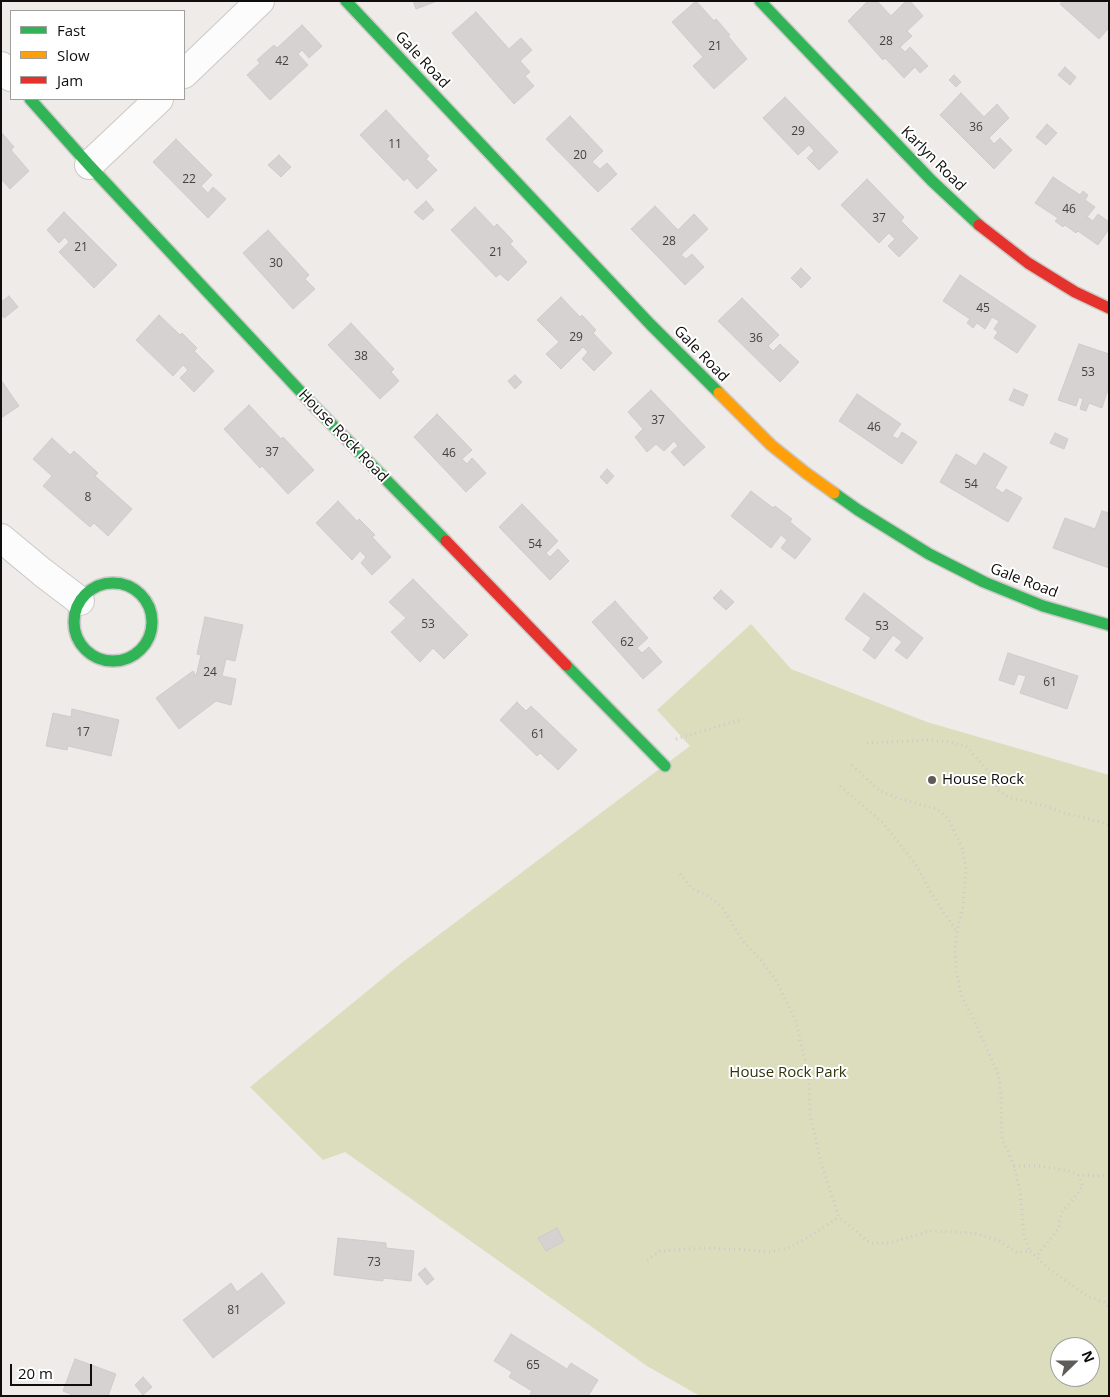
<!DOCTYPE html>
<style>
body{margin:0}
#map{position:relative;width:1110px;height:1397px;overflow:hidden;background:#eeebe8;font-family:"Open Sans",sans-serif}
canvas{display:block}
.frame{position:absolute;inset:0;border:2px solid #100e0c;pointer-events:none}
.legend{position:absolute;left:10px;top:10px;width:175px;height:90px;box-sizing:border-box;background:#fff;border:1px solid #9f9f9e;margin:0;padding:6px 9px;list-style:none;font-size:15px;color:#100e0c}
.legend li{display:flex;align-items:center;gap:10px;height:25px}
.legend b{width:25px;border:1px solid #9f9f9e}
.north{position:absolute;left:1050px;top:1337px;width:50px;height:50px;box-sizing:border-box;background:#fff;border:1px solid #9f9f9e;border-radius:50%;rotate:68deg;font-size:14px;font-weight:700;line-height:20px;text-align:center;color:#100e0c}
.north::after{content:'';display:block;margin:auto;width:18px;height:22px;background:#5e5b59;clip-path:polygon(50% 0,100% 100%,50% 72%,0 100%)}
.scale{position:absolute;left:10px;top:1364px;width:82px;height:22px;box-sizing:border-box;border:2px solid #100e0c;border-top:0;padding-left:6px;font-size:15px;line-height:18px;white-space:nowrap;color:#100e0c;-webkit-text-stroke:4px #fff;paint-order:stroke}
</style>
<div id="map">
<canvas width="1110" height="1397"></canvas>
<div class="frame"></div>
<ul class="legend">
<li><b style="height:6px;background:#30b455"></b>Fast</li>
<li><b style="height:6px;background:#ff9f0a"></b>Slow</li>
<li><b style="height:6px;background:#e5322d"></b>Jam</li>
</ul>
<div class="north">N</div>
<div class="scale">20 m</div>
</div>
<script>
const ctx = document.querySelector('canvas').getContext('2d');
ctx.lineJoin = 'round';
function paint(path, color) {
  ctx.fillStyle = color;
  ctx.fill(path, 'evenodd');
}
function shape(rows) {
  const path = new Path2D();
  for (const r of rows) {
    if (r.length === 3) {
      path.moveTo(r[0] + r[2], r[1]);
      path.arc(r[0], r[1], r[2], 0, 2 * Math.PI);
      continue;
    }
    path.moveTo(r[0], r[1]);
    for (let i = 2; i < r.length; i += 2) path.lineTo(r[i], r[i + 1]);
  }
  return path;
}
function trace(path, color, width, dash) {
  ctx.strokeStyle = color;
  ctx.lineWidth = width;
  ctx.lineCap = dash ? 'butt' : 'round';
  ctx.setLineDash(dash || []);
  ctx.stroke(path);
}
function drawText(font, color, halo, rows, align = 'center') {
  ctx.font = font + ' "Open Sans",sans-serif';
  ctx.lineWidth = 4;
  ctx.setLineDash([]);
  ctx.textBaseline = 'middle';
  ctx.strokeStyle = halo;
  ctx.fillStyle = color;
  for (const [text, x, y, turn = 0] of rows) {
    ctx.save();
    ctx.translate(x, y);
    ctx.rotate((+turn || 0) * Math.PI / 180);
    ctx.textAlign = isNaN(turn) ? turn : align;
    if (halo) ctx.strokeText(text, 0, 0);
    ctx.fillText(text, 0, 0);
    ctx.restore();
  }
}
paint(shape([
 [751,624,791,669,927,722,1109,775,1109,1396,700,1396,647,1366,345,1152,323,1160,250,1087,404,961,690,746,657,710],
 [1060,1347,1090,1347,1090,1377,1060,1377]
]), '#dcddbd');
const building = shape([
 [413,1,437,1,416,9,413,1],
 [696,1,714,21,716,19,730,35,728,36,747,59,714,89,693,66,703,57,672,22,696,1],
 [868,1,877,1,891,16,906,1,910,1,923,16,907,31,912,36,900,47,905,52,910,47,928,66,920,73,915,67,904,78,885,58,883,60,848,21,868,1],
 [1063,1,1104,1,1109,5,1109,30,1108,29,1099,39,1060,4,1063,1],
 [476,12,509,49,521,38,532,50,520,61,530,72,525,76,534,86,514,104,452,33,476,12],
 [302,25,322,46,309,58,302,50,298,54,308,65,270,100,247,75,260,63,257,60,274,45,277,48,302,25],
 [1065,67,1076,77,1070,85,1058,75,1065,67],
 [954,75,961,82,956,87,949,80,954,75],
 [961,93,984,117,997,104,1009,118,989,138,994,144,1000,138,1012,150,994,169,940,115,961,93],
 [785,97,838,152,819,170,807,158,814,151,809,145,798,155,763,118,785,97],
 [386,110,429,156,426,159,437,170,417,189,407,178,404,181,360,135,386,110],
 [570,116,603,151,592,162,600,169,607,163,617,174,598,192,546,139,570,116],
 [1047,124,1057,133,1046,145,1036,137,1047,124],
 [1,132,14,147,11,150,29,171,10,189,1,179,1,132],
 [176,139,212,175,201,186,208,193,213,187,226,199,208,218,153,162,176,139],
 [279,155,291,167,281,177,268,165,279,155],
 [1053,177,1080,195,1083,191,1088,195,1085,200,1095,207,1087,217,1093,221,1098,214,1109,222,1109,229,1098,245,1078,231,1076,233,1065,225,1063,227,1055,221,1058,218,1035,203,1053,177],
 [867,179,904,217,901,221,918,238,899,257,888,246,895,239,889,233,879,243,841,205,867,179],
 [426,201,434,210,423,220,414,212,426,201],
 [655,206,678,230,694,214,708,229,681,255,686,259,692,254,704,267,685,285,631,229,655,206],
 [475,207,494,227,497,224,513,241,510,244,527,262,508,281,500,274,496,277,451,230,475,207],
 [64,212,117,265,94,288,59,252,69,242,65,237,59,243,47,230,64,212],
 [268,230,309,275,305,279,315,289,293,309,243,253,268,230],
 [801,268,811,278,801,288,791,278,801,268],
 [960,275,1036,326,1017,353,994,338,998,332,994,329,999,321,992,317,985,329,977,323,973,328,967,323,970,319,943,301,960,275],
 [9,296,18,307,4,318,1,315,1,302,9,296],
 [561,297,580,317,582,315,596,330,593,333,612,353,594,371,582,359,588,352,583,347,561,369,546,354,559,342,537,320,561,297],
 [742,298,779,335,768,346,773,351,780,344,799,362,780,382,718,321,742,298],
 [159,315,180,335,182,333,197,348,194,351,214,371,194,392,180,378,188,370,183,365,173,376,136,340,159,315],
 [351,323,394,369,391,372,399,381,380,399,328,345,351,323],
 [1079,344,1109,354,1109,393,1107,392,1102,408,1089,403,1086,411,1080,409,1083,399,1079,397,1076,406,1058,400,1079,344],
 [515,375,522,382,515,389,508,381,515,375],
 [1,380,19,406,1,418,1,380],
 [1014,389,1028,395,1023,406,1009,400,1014,389],
 [651,390,705,447,684,466,671,452,678,446,674,441,664,451,656,444,647,452,635,437,643,429,628,412,651,390],
 [857,394,901,424,892,436,898,439,902,432,917,442,902,464,839,421,857,394],
 [249,405,281,439,283,437,314,470,288,494,262,466,260,468,224,429,249,405],
 [437,414,472,450,462,459,467,464,472,458,486,473,466,492,414,437,437,414],
 [1055,433,1068,439,1064,449,1050,443,1055,433],
 [52,438,70,455,74,451,98,473,95,476,132,509,108,536,94,523,90,527,43,486,52,476,33,459,52,438],
 [984,453,1007,467,995,488,1003,493,1006,489,1022,498,1008,522,940,482,956,454,976,466,984,453],
 [607,469,614,476,607,484,600,477,607,469],
 [751,491,773,508,775,506,792,519,790,522,811,539,795,559,781,548,787,540,781,535,771,548,731,516,751,491],
 [338,501,357,521,359,519,375,535,372,537,391,557,372,575,361,563,366,557,360,551,352,560,316,523,338,501],
 [522,504,558,541,546,553,550,557,558,549,569,561,550,580,499,527,522,504],
 [1102,511,1109,513,1109,542,1107,548,1109,549,1109,568,1053,548,1065,518,1095,529,1102,511],
 [413,579,468,635,444,659,433,648,420,662,391,632,406,618,389,602,413,579],
 [721,590,734,602,726,610,713,598,721,590],
 [864,593,923,638,907,659,895,650,902,642,893,635,875,659,863,650,871,638,845,619,864,593],
 [615,601,648,638,637,648,642,653,649,647,662,662,643,679,592,622,615,601],
 [205,617,243,625,235,661,226,659,222,676,236,679,231,705,216,701,179,729,156,698,193,671,196,676,201,655,197,654,205,617],
 [1008,653,1078,676,1067,709,1020,693,1026,676,1018,674,1014,685,999,680,1008,653],
 [517,702,526,711,531,706,577,750,558,770,540,753,537,756,500,720,517,702],
 [72,709,119,720,111,756,68,746,67,750,46,746,53,713,71,717,72,709],
 [557,1228,564,1241,546,1251,538,1238,557,1228],
 [338,1238,386,1243,386,1248,414,1251,411,1281,383,1278,383,1281,334,1275,338,1238],
 [425,1268,434,1279,427,1285,418,1274,425,1268],
 [262,1273,285,1303,213,1358,183,1320,231,1283,237,1292,262,1273],
 [511,1334,567,1369,571,1363,598,1380,588,1396,533,1396,530,1394,532,1391,509,1377,512,1372,494,1361,511,1334],
 [75,1359,116,1374,108,1396,75,1396,63,1391,75,1359],
 [143,1377,152,1387,143,1395,135,1385,143,1377]
]);
paint(building, '#d6d2d2');
trace(building, '#cecbcb', 1);
const street = shape([
 [1,66,11,77],
 [184,74,260,1],
 [89,165,159,99],
 [1,538,42,572,80,601]
]);
const fast = shape([
 [346,1,650,324,719,393],
 [760,1,932,181,979,225],
 [30,99,89,165,313,405,446,541],
 [834,493,858,510,929,554,984,582,1043,606,1109,625],
 [113,622,39],
 [566,665,665,766]
]);
const slow = shape([
 [719,393,771,445,806,473,834,493]
]);
const jam = shape([
 [979,225,1028,263,1075,292,1109,308],
 [446,541,566,665]
]);
trace(street, '#cbc9c7', 30);
trace(fast, '#cbc9c7', 14);
trace(slow, '#cbc9c7', 14);
trace(jam, '#cbc9c7', 14);
trace(shape([
 [676,739,740,720],
 [867,743,926,740,950,742,966,746,990,773,998,790,1010,798,1042,805,1064,813,1100,822,1109,825],
 [852,765,880,791,897,798,937,809,949,820,962,847,966,869,963,907,957,932,955,949,956,969,961,995,974,1020,999,1076,1001,1097,1002,1139,1014,1166,1020,1190,1024,1236,1030,1251],
 [840,786,883,823,917,866,929,890,957,932],
 [680,874,693,889,706,895,721,906,743,941,759,958,775,979,795,1019,809,1076,810,1114,817,1145,821,1163,839,1217,870,1243,889,1243,930,1231,974,1233,999,1241,1018,1253,1030,1251,1048,1268,1072,1285,1087,1296,1104,1302,1109,1307],
 [1014,1166,1040,1166,1069,1171,1078,1175,1083,1186,1074,1198,1061,1213,1059,1228,1036,1257],
 [1078,1175,1109,1176],
 [647,1260,660,1251,707,1248,751,1250,770,1252,791,1247,815,1233,839,1217]
]), '#cccaca', 3, [1, 4]);
trace(street, '#fcfcfc', 28);
trace(fast, '#30b455', 11);
trace(slow, '#ff9f0a', 11);
trace(jam, '#e5322d', 11);
for (const [x, y, r, color] of [
 [932,780,5,"#5e5b59"]
]) {
  const dot = new Path2D();
  dot.arc(x, y, r, 0, 2 * Math.PI);
  ctx.fillStyle = color;
  ctx.fill(dot);
  trace(dot, '#fff', 2);
}
drawText('12px', '#444140', null, [
 ["28",886,42],
 ["21",715,47],
 ["42",282,62],
 ["36",976,128],
 ["29",798,132],
 ["11",395,145],
 ["20",580,156],
 ["22",189,180],
 ["46",1069,210],
 ["37",879,219],
 ["28",669,242],
 ["21",81,248],
 ["21",496,253],
 ["30",276,264],
 ["45",983,309],
 ["29",576,338],
 ["36",756,339],
 ["38",361,357],
 ["53",1088,373],
 ["37",658,421],
 ["46",874,428],
 ["37",272,453],
 ["46",449,454],
 ["54",971,485],
 ["8",88,498],
 ["54",535,545],
 ["53",428,625],
 ["53",882,627],
 ["62",627,643],
 ["24",210,673],
 ["61",1050,683],
 ["17",83,733],
 ["61",538,735],
 ["73",374,1263],
 ["81",234,1311],
 ["65",533,1366]
]);
drawText('15px', '#100e0c', '#fff', [
 ["Gale Road",422,60,47],
 ["Karlyn Road",933,159,45],
 ["Gale Road",701,354,46],
 ["House Rock Road",343,436,46],
 ["Gale Road",1024,581,21]
]);
drawText('15px', '#100e0c', '#fff', [
 ["House Rock",942,780]
], 'left');
drawText('15px', '#32340b', '#fff', [
 ["House Rock Park",788,1073]
]);
</script>
